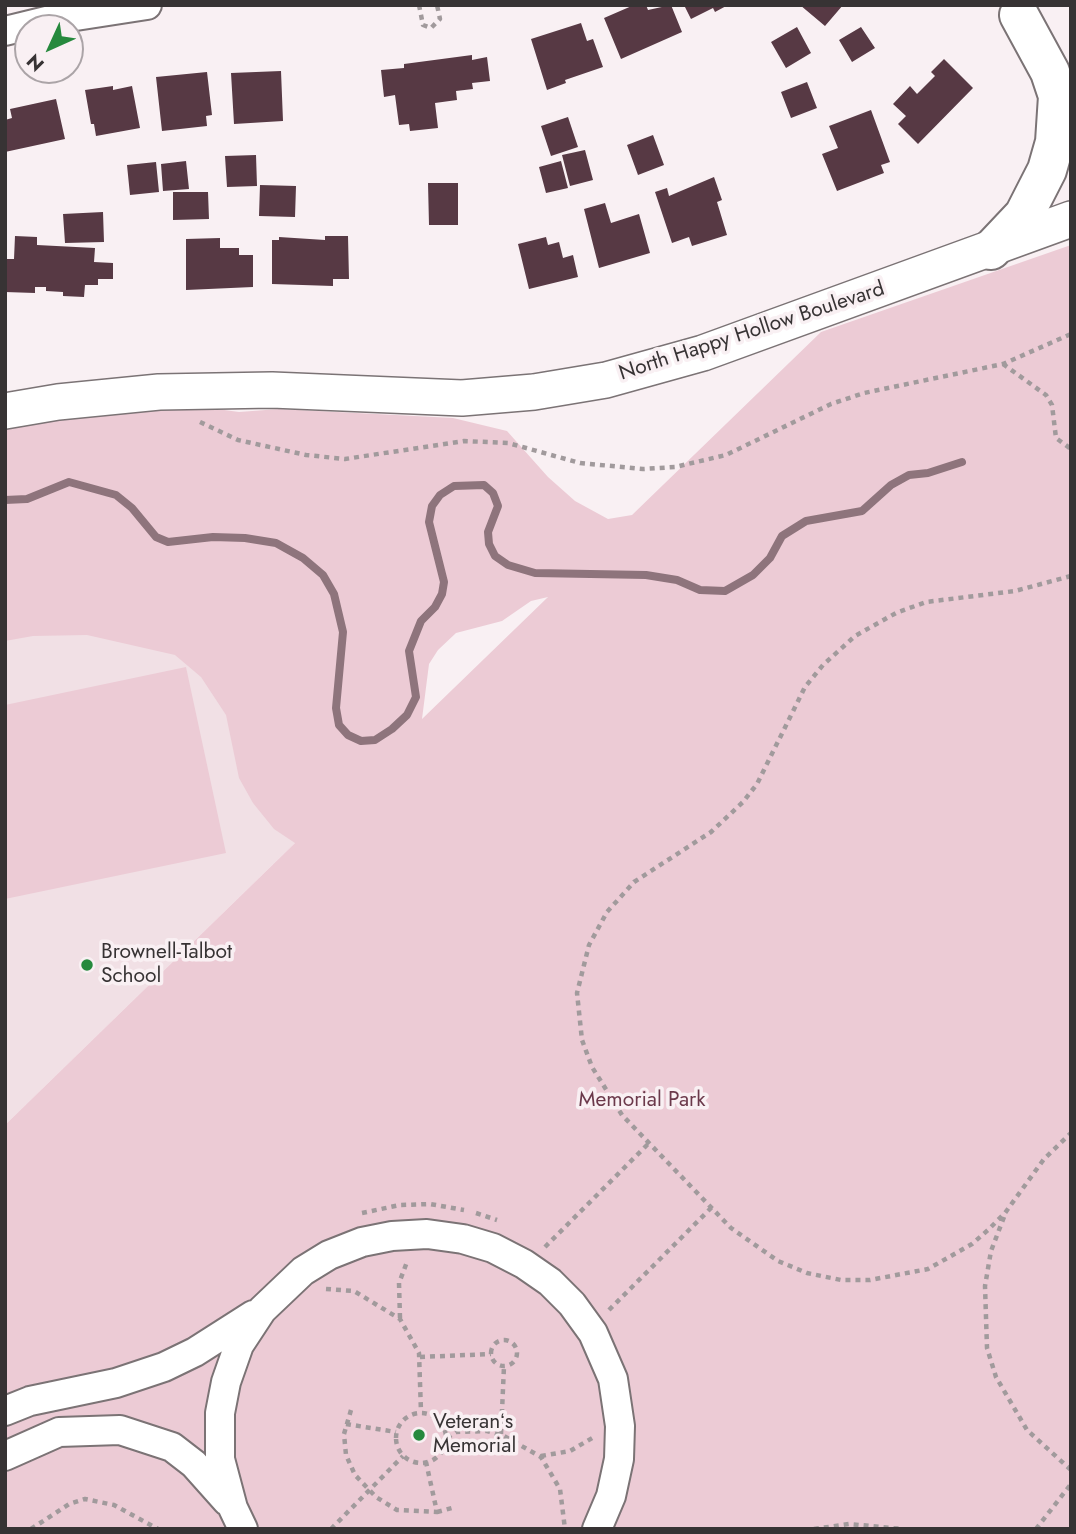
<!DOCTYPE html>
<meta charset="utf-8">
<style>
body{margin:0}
#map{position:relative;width:1076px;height:1534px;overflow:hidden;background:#f9f0f3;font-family:Jost,sans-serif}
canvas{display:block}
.frame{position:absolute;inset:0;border:7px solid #373334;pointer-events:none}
.north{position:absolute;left:14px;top:14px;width:70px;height:70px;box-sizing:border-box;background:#f9f0f3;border:2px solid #aba4a7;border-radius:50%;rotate:225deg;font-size:19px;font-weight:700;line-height:28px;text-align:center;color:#373334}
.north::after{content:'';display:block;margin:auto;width:24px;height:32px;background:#26893d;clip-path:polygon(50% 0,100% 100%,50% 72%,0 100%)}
</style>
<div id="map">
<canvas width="1076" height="1534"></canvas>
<div class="frame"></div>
<div class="north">N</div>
</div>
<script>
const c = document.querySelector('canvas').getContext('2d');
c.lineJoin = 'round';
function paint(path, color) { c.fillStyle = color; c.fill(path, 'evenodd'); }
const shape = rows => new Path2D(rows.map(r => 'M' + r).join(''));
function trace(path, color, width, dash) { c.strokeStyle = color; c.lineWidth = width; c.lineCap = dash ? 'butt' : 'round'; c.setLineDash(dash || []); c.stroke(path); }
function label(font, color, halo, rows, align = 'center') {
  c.font = font + ' Jost,sans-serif'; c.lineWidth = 7; c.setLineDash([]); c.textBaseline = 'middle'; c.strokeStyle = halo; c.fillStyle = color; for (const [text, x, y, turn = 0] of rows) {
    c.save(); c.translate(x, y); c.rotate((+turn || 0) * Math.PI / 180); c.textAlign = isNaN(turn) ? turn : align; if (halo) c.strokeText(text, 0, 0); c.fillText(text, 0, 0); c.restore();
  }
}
const built = shape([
 [81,611,190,653,333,806,5,1125,5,622]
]);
const green = shape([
 [1071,245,1071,1529,5,1529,5,1125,295,843,274,829,253,803,239,778,226,715,201,677,175,655,87,635,33,636,5,641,5,429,55,415,195,406,239,412,279,409,453,418,507,431,548,477,575,501,608,519,632,515,821,332],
 [548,597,547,598,422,719,429,664,438,650,456,633,502,621,531,601],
 [186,667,226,853,5,899,5,705]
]);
const stream = shape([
 [5,500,27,499,69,482,116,495,132,508,156,537,168,542,213,537,245,538,276,543,303,558,323,575,334,594,343,632,336,708,339,725,348,735,361,741,375,740,392,729,407,715,416,697,409,651,421,621,435,607,442,594,444,582,429,522,432,506,440,495,454,486,484,485,493,493,498,506,488,532,489,544,495,556,508,565,535,573,646,575,677,580,700,590,725,591,753,575,770,558,782,536,806,521,862,511,891,485,909,475,928,473,962,462]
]);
const building = shape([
 [634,5,646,5,648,10,671,5,682,32,621,59,604,18],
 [684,5,728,5,715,12,713,8,691,19],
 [800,5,843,5,825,26],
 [581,23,587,41,593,39,603,67,565,80,566,83,547,90,531,39],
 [797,27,811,53,786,68,771,42],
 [861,27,875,48,852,62,839,40],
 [472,55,472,60,487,57,490,81,472,83,473,89,456,91,457,100,435,103,438,128,410,131,409,124,399,125,395,95,384,97,381,70,404,68,404,64],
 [944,59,973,88,918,144,898,124,906,116,893,104,910,86,917,94,935,76,931,72],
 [281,71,283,121,234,124,231,73],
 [207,72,212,115,206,116,207,126,162,131,156,77],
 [807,82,817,108,791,118,781,92],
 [113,86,113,90,132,86,140,128,96,136,94,124,91,124,85,90],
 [56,99,65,139,5,152,5,120,12,118,10,109],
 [871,110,890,162,881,165,884,173,837,191,822,154,838,148,829,126],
 [568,117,578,147,551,156,541,126],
 [653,135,664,165,638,175,627,145],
 [585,150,593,180,570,186,562,155],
 [256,155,257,186,227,187,225,156],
 [186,161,189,189,163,191,161,164],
 [561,161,568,188,546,193,539,167],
 [156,162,159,192,130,195,127,165],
 [714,177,722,200,717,202,727,235,692,246,689,237,672,243,655,192,667,188,669,196],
 [428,183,458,183,458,225,429,225],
 [260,185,296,186,295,217,259,216],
 [173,192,208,192,209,219,173,220],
 [605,203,611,223,639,214,650,253,599,268,584,209],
 [103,212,104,242,65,243,63,214],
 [15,236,37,237,37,245,95,248,94,262,113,263,113,279,98,279,98,285,85,285,84,297,63,296,63,292,46,291,46,287,35,287,35,293,5,292,5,259,14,259],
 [325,236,348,236,349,279,333,279,333,286,272,284,272,240,279,240,279,237,325,240],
 [546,237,548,245,559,242,563,258,573,255,578,277,529,289,518,244],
 [220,238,220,248,239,248,239,255,253,255,253,287,186,290,186,239]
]);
const path = shape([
 [419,5,423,25,431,28,440,19,437,5],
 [1003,364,1046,395,1052,405,1056,438,1071,449],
 [200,422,238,440,306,455,345,459,464,441,508,443,580,463,643,469,675,467,726,455,831,404,864,393,1003,364,1071,334],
 [1071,576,1015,591,926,602,896,613,855,636,823,665,805,687,757,784,743,802,711,832,634,882,607,912,589,945,577,993,582,1040,592,1067,622,1115,731,1228,778,1261,807,1273,841,1280,870,1280,928,1269,972,1244,988,1230,1005,1213,1044,1159,1071,1133],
 [362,1213,400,1205,430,1204,464,1210],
 [476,1213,497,1220],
 [1004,1217,991,1251,985,1286,987,1348,996,1377,1027,1430,1071,1470],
 [545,1247,648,1144],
 [326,1289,354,1291,400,1319,419,1353,421,1412],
 [609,1310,712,1207],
 [400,1318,399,1283,407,1262],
 '491 1353a13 13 0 1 1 26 0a13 13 0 1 1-26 0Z',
 [420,1357,491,1354],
 [351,1410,344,1434,346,1455,355,1475,376,1497,397,1510,437,1512,426,1462],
 '396 1438a25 25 0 1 1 50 0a25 25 0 1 1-50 0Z',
 [346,1424,396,1432],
 [501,1434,504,1366],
 [447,1438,456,1432,487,1431,504,1436,541,1457,560,1489,565,1529],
 [541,1456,570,1451,594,1437],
 [437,1512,452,1508],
 [31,1529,69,1504,85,1499,114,1505,158,1529],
 [331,1529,403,1456],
 [814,1529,849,1524,903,1529],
 [1036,1529,1071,1484]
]);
const minor = shape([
 [5,31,50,20,147,5],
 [5,1411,30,1401,116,1383,164,1367,195,1352,253,1315],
 [5,1456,59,1432,120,1430,172,1447,194,1464,227,1501],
 [243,1529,233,1508,220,1459,220,1413,226,1382,239,1345,262,1310,303,1271,329,1255,362,1242,392,1236,427,1234,463,1239,493,1248,524,1264,550,1282,572,1304,593,1333,613,1379,620,1426,619,1459,611,1496,597,1529]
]);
const tertiary = shape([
 [5,411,58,402,159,392,272,390,462,398,534,392,606,380,703,353,1071,219]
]);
const trunk = shape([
 [991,250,1024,215,1047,170,1055,142,1058,96,1050,72,1019,15]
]);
const markers = [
 [87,965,7,"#26893d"],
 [419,1435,7,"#26893d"]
];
const streetNames = [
 ["North Happy Hollow Boulevard",752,332,-18]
];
const poiNames = [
 ["Brownell-Talbot",101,953],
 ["School",101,977],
 ["Veteranʻs",433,1423],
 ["Memorial",433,1447]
];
const parkNames = [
 ["Memorial Park",642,1101]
];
paint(built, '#f1e0e5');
paint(green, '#eccbd5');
trace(stream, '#8e747c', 8);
paint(building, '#573944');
trace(minor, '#7b7375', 32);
trace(tertiary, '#7b7375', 38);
trace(trunk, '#7b7375', 42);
trace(path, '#a19a9c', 4.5, [5, 5]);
trace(minor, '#fff', 28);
trace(tertiary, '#fff', 35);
trace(trunk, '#fff', 38);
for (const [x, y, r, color] of markers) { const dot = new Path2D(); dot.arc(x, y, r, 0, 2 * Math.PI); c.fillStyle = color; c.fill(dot); trace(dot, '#f9f0f3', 2.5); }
label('21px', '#373334', '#f9f0f3', streetNames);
label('21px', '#373334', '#f9f0f3', poiNames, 'left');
label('21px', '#6b394b', '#f9f0f3', parkNames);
</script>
